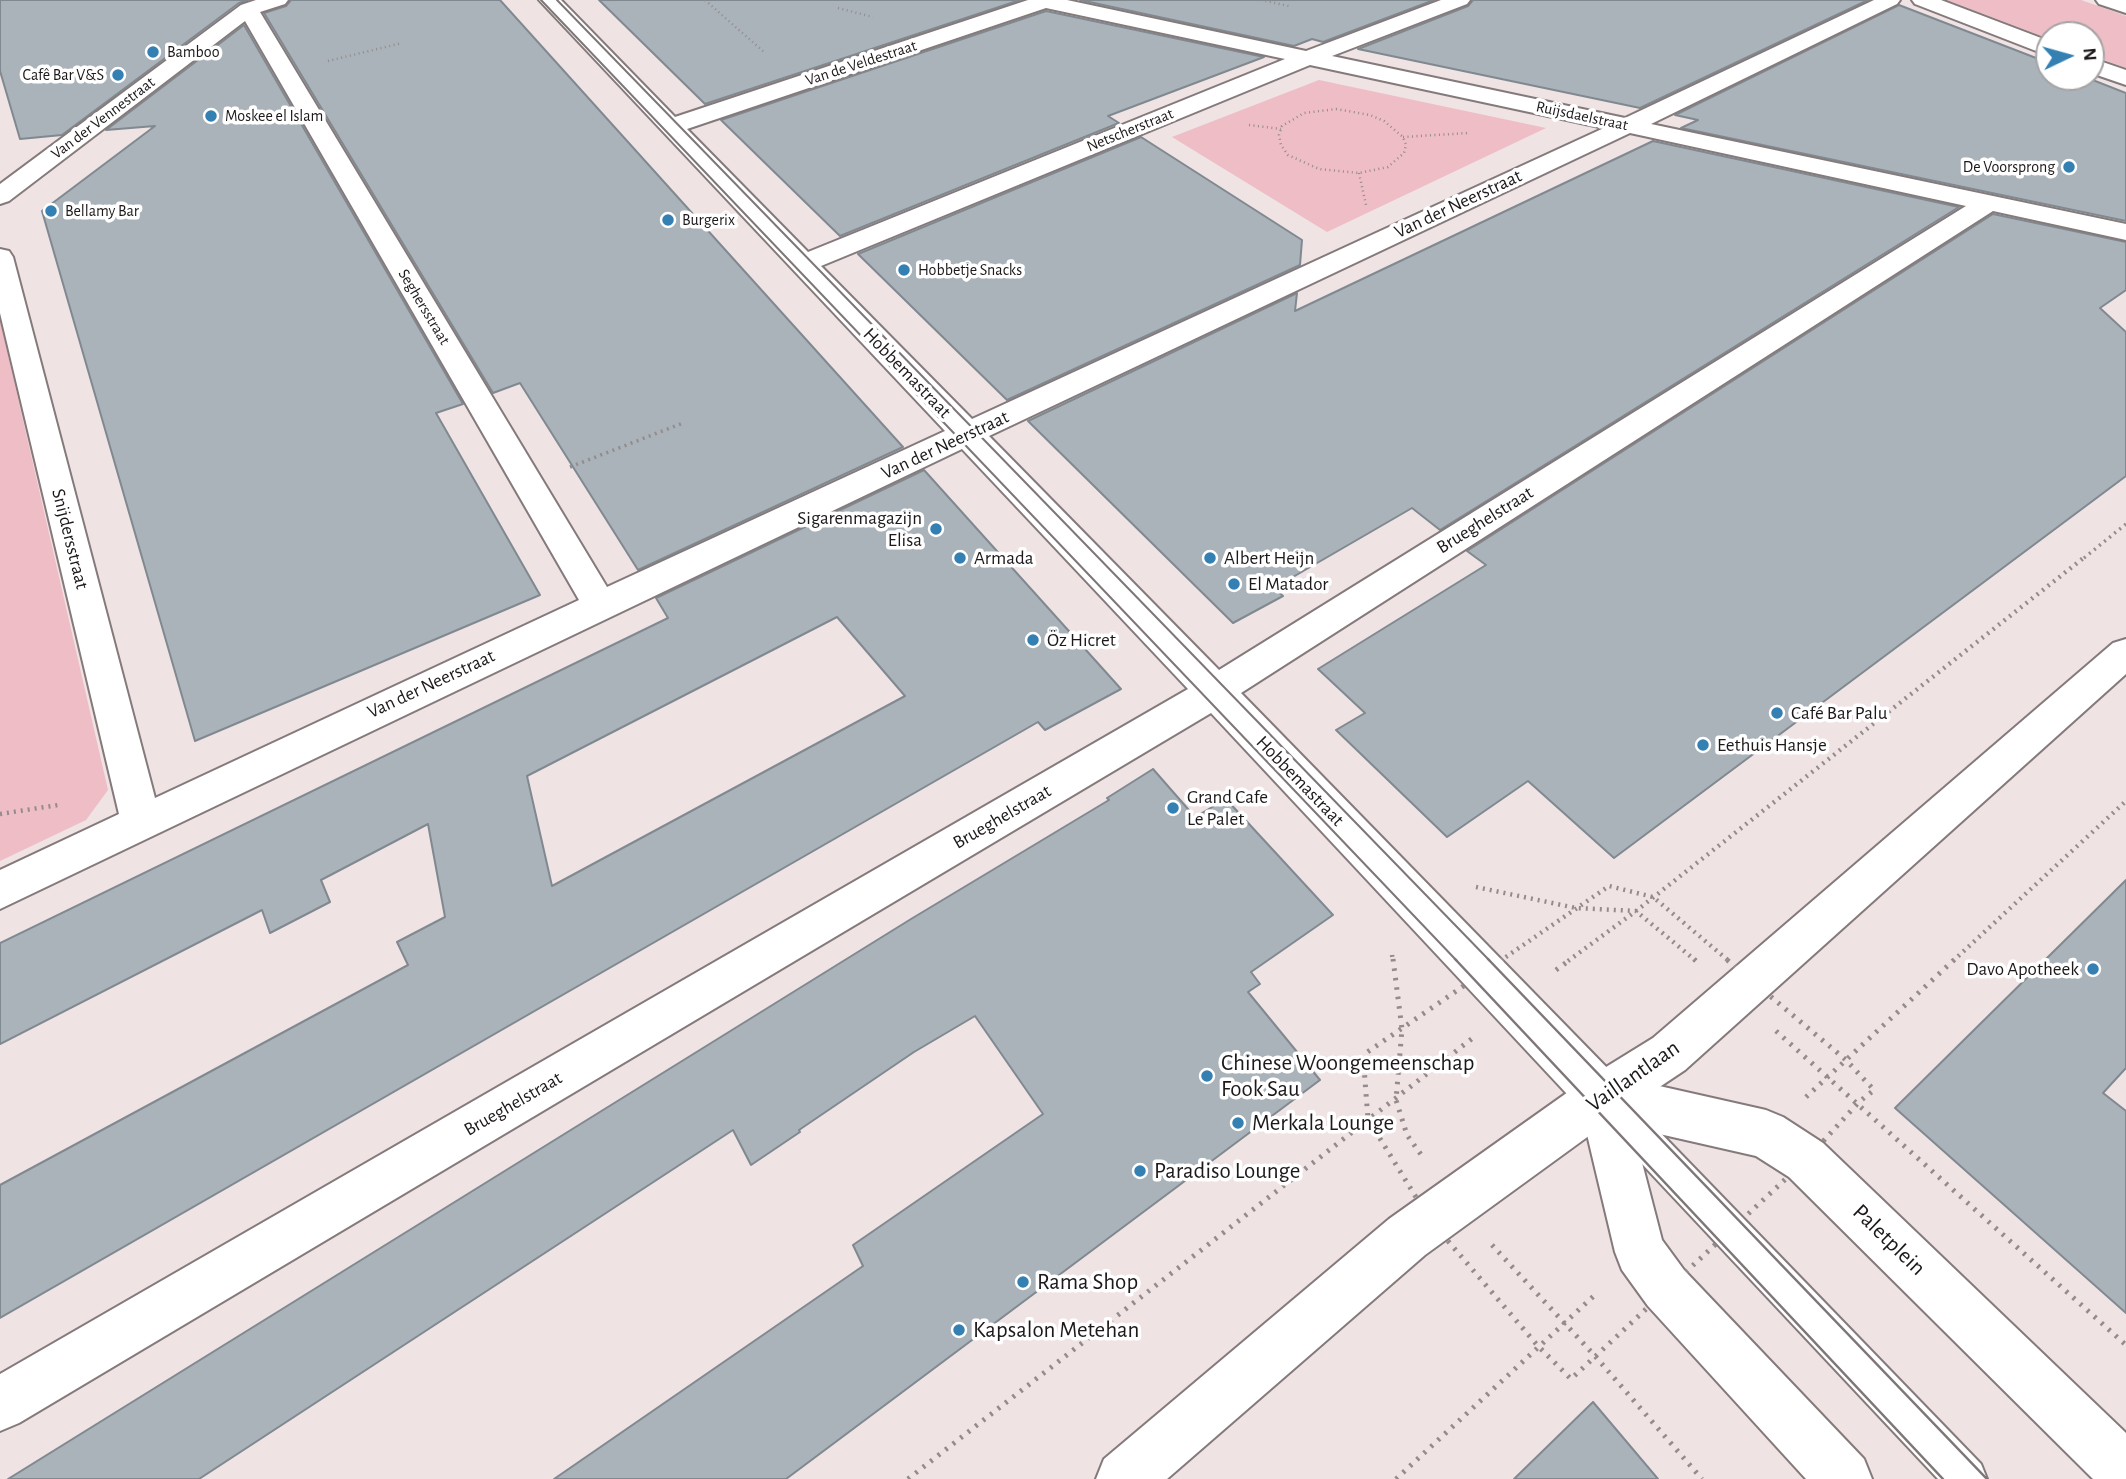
<!DOCTYPE html>
<meta charset="utf-8">
<style>
body{margin:0}
#map{position:relative;width:2126px;height:1479px;overflow:hidden;background:#efe3e4;font-family:"Alegreya Sans",sans-serif}
canvas{display:block}
.north{position:absolute;left:2035px;top:21px;width:70px;height:70px;box-sizing:border-box;background:#fff;border:2px solid #a5a3a3;border-radius:50%;rotate:85deg;font-size:19px;font-weight:700;line-height:28px;text-align:center;color:#1d1819}
.north::after{content:'';display:block;margin:auto;width:24px;height:32px;background:#3580b3;clip-path:polygon(50% 0,100% 100%,50% 72%,0 100%)}
</style>
<div id="map">
<canvas width="2126" height="1479"></canvas>
<div class="north">N</div>
</div>
<script>
const c = document.querySelector('canvas').getContext('2d');
c.lineJoin = 'round';
function paint(path, color) { c.fillStyle = color; c.fill(path, 'evenodd'); }
const shape = rows => new Path2D(rows.map(r => 'M' + r).join(''));
function trace(path, color, width, dash) { c.strokeStyle = color; c.lineWidth = width; c.lineCap = dash ? 'butt' : 'round'; c.setLineDash(dash || []); c.stroke(path); }
function label(font, color, halo, rows, align = 'center') {
  c.font = font + ' "Alegreya Sans",sans-serif'; c.lineWidth = 7; c.setLineDash([]); c.textBaseline = 'middle'; c.strokeStyle = halo; c.fillStyle = color; for (const [text, x, y, turn = 0] of rows) {
    c.save(); c.translate(x, y); c.rotate((+turn || 0) * Math.PI / 180); c.textAlign = isNaN(turn) ? turn : align; if (halo) c.strokeText(text, 0, 0); c.fillText(text, 0, 0); c.restore();
  }
}
const green = shape([
 [1947,0,2081,0,2126,16,2126,68,2091,55,2091,35,2049,35,2049,39],
 [1319,80,1546,128,1327,232,1172,137],
 [0,320,108,790,86,820,0,861]
]);
const building = shape([
 [0,0,248,0,239,3,62,135,20,139,0,71,0,0],
 [291,0,500,0,903,447,638,570,520,383,493,393,264,13,286,6,291,0],
 [599,0,1020,0,705,104,599,0],
 [1080,0,1434,0,1323,42,1312,39,1294,46,1080,0],
 [1473,0,1868,0,1640,108,1358,49,1468,6,1473,0],
 [1899,5,2049,63,2049,77,2085,77,2126,93,2126,221,1681,128,1698,120,1675,115,1899,5],
 [1046,11,1264,57,1108,116,1119,123,840,236,721,120,1046,11],
 [244,25,463,404,436,413,540,595,195,741,42,211,155,126,106,130,244,25],
 [1141,137,1302,240,1300,265,1007,400,858,254,1141,137],
 [1653,141,1959,207,1440,530,1412,508,1274,588,1283,596,1233,623,1028,421,1297,293,1295,311,1653,141],
 [1993,214,2126,242,2126,290,2100,308,2126,332,2126,476,1614,858,1528,781,1447,837,1336,730,1365,713,1318,669,1486,565,1467,551,1993,214],
 [924,470,1121,689,1045,730,1038,722,0,1318,0,1185,408,965,397,942,445,917,428,824,321,880,330,902,270,933,262,910,0,1044,0,943,668,618,656,598,924,470],
 [837,617,905,696,552,886,527,776,837,617],
 [1153,769,1195,817,1226,799,1333,915,1251,972,1260,984,1248,992,1320,1080,786,1479,554,1479,863,1266,853,1245,1043,1114,975,1016,914,1052,799,1130,800,1132,751,1165,733,1130,199,1479,8,1479,911,919,1109,800,1107,798,1153,769],
 [2126,880,2126,1068,2103,1093,2126,1111,2126,1313,1895,1108,2126,880],
 [1593,1402,1658,1479,1514,1479,1593,1402]
]);
const pathFar3 = shape([
 [705,0,765,53],
 [1261,0,1289,6],
 [838,8,873,17],
 [328,61,402,43],
 [1336,109,1370,115,1384,121,1403,137,1406,145,1404,153,1388,167,1359,173,1319,169,1288,155,1281,145,1279,135,1282,126,1304,113,1336,109],
 [1249,125,1281,129],
 [1403,137,1468,133],
 [1359,173,1366,205]
]);
const pathFar2 = shape([
 [570,467,683,423],
 [2084,558,2126,524]
]);
const pathFar1 = shape([
 [0,814,58,805],
 [1476,887,1576,908,1636,911,1696,961],
 [1392,955,1393,961],
 [1500,961,1609,886,1653,897,1729,961],
 [1568,961,1636,911,2086,556],
 [1953,961,2126,801]
]);
const path = shape([
 [1393,959,1402,1029,1396,1100,1407,1135,1422,1156],
 [1503,959,1363,1055,1368,1119,1430,1220,1538,1346,1571,1379,1806,1160,1859,1102,1874,1090,1846,1060,1726,959],
 [1694,959,1696,961],
 [1556,970,1571,959],
 [1776,1031,2126,1345],
 [1806,1097,1955,959],
 [1492,1245,1595,1356,1702,1479],
 [908,1479,1474,1037],
 [1396,1479,1598,1292]
]);
const lane = shape([
 [1609,1087,1621,1092,1981,1464,1987,1479,1938,1479,1597,1116,1592,1104,1597,1092,1609,1087]
]);
const street = shape([
 [256,0,288,0,285,4,260,12,607,587,945,431,539,0,561,0,675,117,1028,0,1067,0,1306,51,1441,0,1470,0,1467,4,1332,56,1625,118,1874,0,1900,0,1897,4,1651,124,2126,224,2126,240,1993,211,1241,693,1615,1076,1766,1110,1783,1117,1823,1143,2126,1433,2126,1479,2093,1479,1789,1177,1756,1156,1633,1128,1662,1240,1684,1270,1864,1459,1872,1479,1806,1479,1648,1306,1622,1270,1615,1252,1581,1109,1211,713,19,1423,0,1431,0,1374,1188,689,962,449,0,909,0,870,119,814,0,313,0,249,9,251,13,257,155,798,579,600,245,21,9,201,0,204,0,184,241,5,256,0],
 [1046,8,1285,59,808,252,687,129,1046,8],
 [1310,65,1604,128,972,419,821,266,1310,65],
 [1630,133,1966,206,1219,670,989,436,1630,133],
 [1912,0,1941,0,2049,41,2049,56,1915,4,1912,0],
 [2096,0,2126,0,2126,13,2099,4,2096,0],
 [2091,58,2126,70,2126,85,2091,73,2091,58]
]);
const secondary = shape([
 [2126,639,2126,674,1685,1070,1619,1114,1425,1255,1167,1479,1096,1479,1104,1459,1389,1219,1585,1080,1653,1038,2113,643,2126,639]
]);
const tramFar1 = shape([
 [541,0,1457,961],
 [557,0,1490,961]
]);
const tram = shape([
 [1455,959,1943,1479],
 [1488,959,1987,1479]
]);
const markers = [
 [153,52,7,"#3580b3"],
 [118,75,7,"#3580b3"],
 [211,116,7,"#3580b3"],
 [2069,167,7,"#3580b3"],
 [51,211,7,"#3580b3"],
 [668,220,7,"#3580b3"],
 [904,270,7,"#3580b3"],
 [936,529,7,"#3580b3"],
 [960,558,7,"#3580b3"],
 [1210,558,7,"#3580b3"],
 [1234,584,7,"#3580b3"],
 [1033,640,7,"#3580b3"],
 [1777,713,7,"#3580b3"],
 [1703,745,7,"#3580b3"],
 [1173,808,7,"#3580b3"],
 [2093,969,7,"#3580b3"],
 [1207,1076,7,"#3580b3"],
 [1238,1123,7,"#3580b3"],
 [1140,1171,7,"#3580b3"],
 [1023,1282,7,"#3580b3"],
 [959,1330,7,"#3580b3"]
];
const farPoinames = [
 ["Bamboo",167,52],
 ["Cafê Bar V&S",104,75,"right"],
 ["Moskee el Islam",225,116],
 ["De Voorsprong",2055,167,"right"],
 ["Bellamy Bar",65,211],
 ["Burgerix",682,220],
 ["Hobbetje Snacks",918,270]
];
const farStreetnames = [
 ["Van de Veldestraat",861,63,-18],
 ["Ruijsdaelstraat",1582,116,12],
 ["Van der Vennestraat",103,118,-37],
 ["Netscherstraat",1130,130,-22],
 ["Seghersstraat",424,307,59]
];
const streetNames = [
 ["Van der Neerstraat",1458,204,-25],
 ["Hobbemastraat",907,373,46],
 ["Van der Neerstraat",945,445,-25],
 ["Brueghelstraat",1485,520,-32],
 ["Snijdersstraat",70,539,76],
 ["Van der Neerstraat",431,684,-25],
 ["Hobbemastraat",1300,781,46],
 ["Brueghelstraat",1002,817,-30],
 ["Brueghelstraat",513,1104,-30]
];
const poiNames = [
 ["Sigarenmagazijn",922,518,"right"],
 ["Elisa",922,540,"right"],
 ["Armada",974,558],
 ["Albert Heijn",1224,558],
 ["El Matador",1248,584],
 ["Öz Hicret",1047,640],
 ["Café Bar Palu",1791,713],
 ["Eethuis Hansje",1717,745],
 ["Grand Cafe",1187,797],
 ["Le Palet",1187,819],
 ["Davo Apotheek",2079,969,"right"]
];
const nearPoinames = [
 ["Chinese Woongemeenschap",1221,1063],
 ["Fook Sau",1221,1089],
 ["Merkala Lounge",1252,1123],
 ["Paradiso Lounge",1154,1171],
 ["Rama Shop",1037,1282],
 ["Kapsalon Metehan",973,1330]
];
const nearStreetnames = [
 ["Vaillantlaan",1633,1076,-35],
 ["Paletplein",1889,1240,44]
];
paint(green, '#eebdc5');
paint(building, '#aab3b9');
trace(building, '#818990', 2);
trace(lane, '#857a7b', 4);
trace(street, '#857a7b', 4);
trace(secondary, '#857a7b', 4);
trace(pathFar3, '#948b8c', 2.5, [1, 3.5]);
trace(pathFar2, '#948b8c', 3.5, [2, 4.5]);
trace(pathFar1, '#948b8c', 4.5, [2, 5]);
trace(path, '#948b8c', 5, [2.5, 7]);
paint(lane, '#fff');
paint(street, '#fff');
paint(secondary, '#fff');
trace(tramFar1, '#7e7677', 2);
trace(tram, '#7e7677', 2.5);
for (const [x, y, r, color] of markers) { const dot = new Path2D(); dot.arc(x, y, r, 0, 2 * Math.PI); c.fillStyle = color; c.fill(dot); trace(dot, '#fff', 2.5); }
label('16px', '#1d1819', '#fff', farPoinames, 'left');
label('16px', '#1d1819', '#fff', farStreetnames);
label('19px', '#1d1819', '#fff', streetNames);
label('19px', '#1d1819', '#fff', poiNames, 'left');
label('23px', '#1d1819', '#fff', nearPoinames, 'left');
label('23px', '#1d1819', '#fff', nearStreetnames);
</script>
